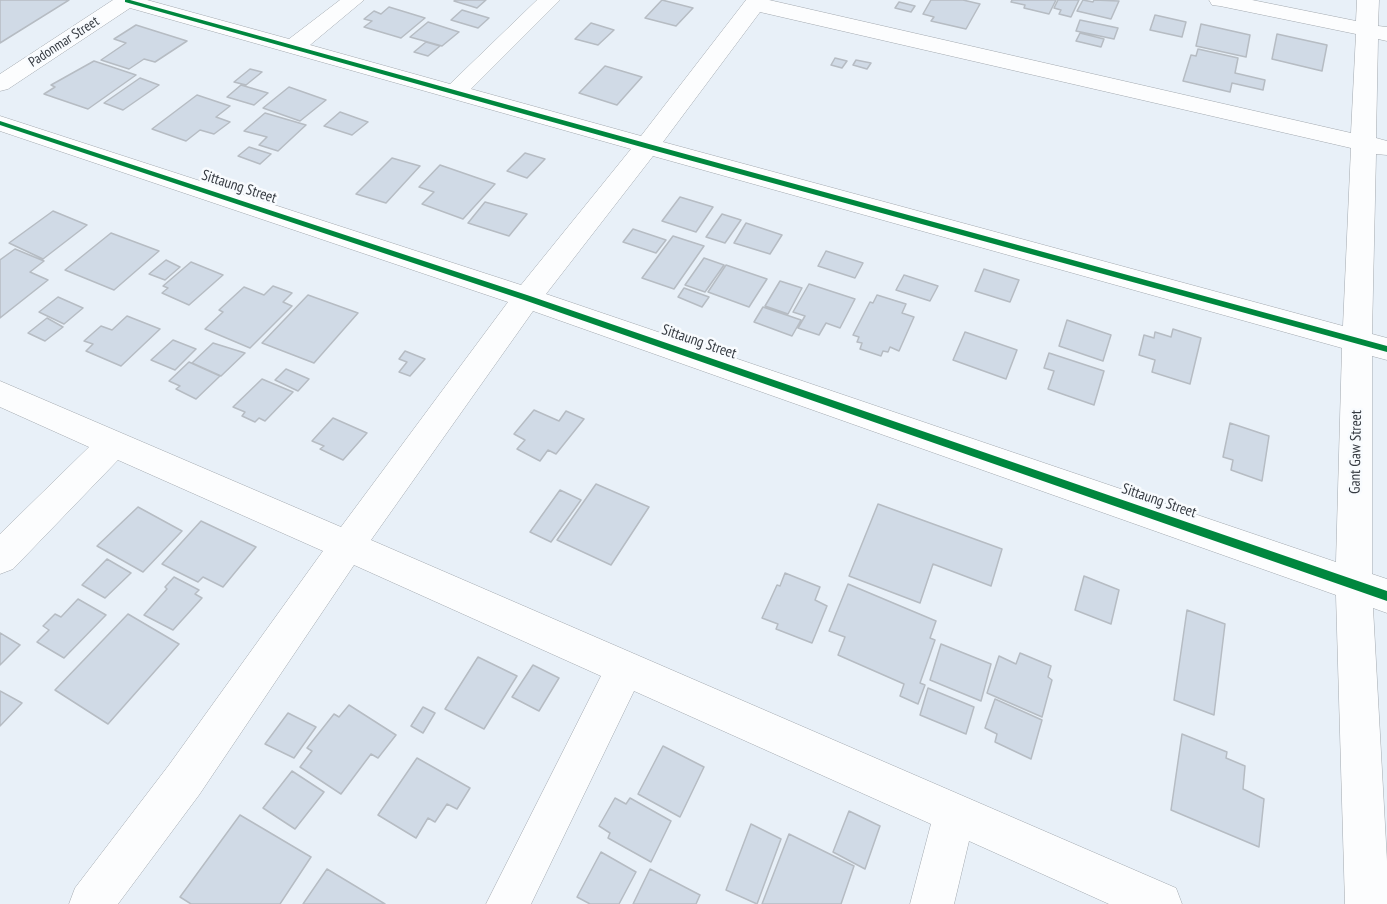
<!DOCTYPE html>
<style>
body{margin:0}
canvas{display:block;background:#e8f0f8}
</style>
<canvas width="1387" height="904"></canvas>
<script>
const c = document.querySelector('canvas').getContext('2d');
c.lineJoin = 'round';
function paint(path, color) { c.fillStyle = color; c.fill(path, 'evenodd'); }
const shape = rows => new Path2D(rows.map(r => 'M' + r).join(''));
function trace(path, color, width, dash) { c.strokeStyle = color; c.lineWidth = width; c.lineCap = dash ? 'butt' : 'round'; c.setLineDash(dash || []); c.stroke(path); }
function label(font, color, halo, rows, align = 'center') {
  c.font = font + ' "PT Sans Narrow",sans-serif'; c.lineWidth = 5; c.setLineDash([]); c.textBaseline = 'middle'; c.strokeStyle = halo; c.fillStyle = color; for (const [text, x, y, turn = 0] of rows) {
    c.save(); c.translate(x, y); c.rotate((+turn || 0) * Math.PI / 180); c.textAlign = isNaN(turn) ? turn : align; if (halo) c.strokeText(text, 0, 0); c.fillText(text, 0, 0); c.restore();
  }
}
const building = shape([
 [0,0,69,0,0,43,0,0],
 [455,0,486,0,477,8,454,1,455,0],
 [662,0,693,8,676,26,645,18,662,0],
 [931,0,963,0,980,4,966,29,931,21,934,17,923,14,931,0],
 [1012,0,1056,0,1049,14,1024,8,1025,5,1011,2,1012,0],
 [1058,0,1079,0,1071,17,1059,14,1061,10,1054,8,1058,0],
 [1083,0,1093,2,1094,0,1119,1,1111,19,1077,11,1083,0],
 [899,2,915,6,911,12,895,8,899,2],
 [389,7,425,18,401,38,364,27,372,21,364,19,374,11,381,14,389,7],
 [462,10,489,18,478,28,451,20,462,10],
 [1155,15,1186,22,1182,37,1150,30,1155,15],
 [1080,20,1118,28,1114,39,1076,31,1080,20],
 [428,22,459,32,442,46,410,37,428,22],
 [591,23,614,30,598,45,575,39,591,23],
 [1201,24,1250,35,1246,57,1196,46,1201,24],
 [136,25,187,41,155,62,144,59,129,69,101,60,126,43,114,39,136,25],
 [1080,33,1104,39,1101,47,1076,41,1080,33],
 [1277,34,1327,45,1322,71,1272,59,1277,34],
 [426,42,440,46,428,56,414,52,426,42],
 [1198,49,1238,58,1235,73,1265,80,1263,90,1232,83,1230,92,1183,81,1191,55,1196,56,1198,49],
 [835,58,847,61,842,68,831,65,835,58],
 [856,60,871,63,867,69,853,65,856,60],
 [94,61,136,75,88,109,44,94,55,87,51,85,94,61],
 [605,66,642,77,617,105,579,93,605,66],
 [250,69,262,72,246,85,234,82,250,69],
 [140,78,159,85,123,110,104,103,140,78],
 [241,85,268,93,254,105,227,97,241,85],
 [289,87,326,100,300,121,263,108,289,87],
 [197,95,230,106,216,117,230,122,214,134,200,130,186,141,152,129,197,95],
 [340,112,368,122,352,135,324,126,340,112],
 [265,113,306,125,278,151,259,145,267,137,244,131,265,113],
 [249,147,271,154,260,164,238,156,249,147],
 [525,153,545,159,527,178,507,171,525,153],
 [392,158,420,166,386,203,356,194,392,158],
 [440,165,495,184,463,219,422,204,434,192,419,187,440,165],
 [680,197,713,207,696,232,662,221,680,197],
 [485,202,527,214,509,236,468,223,485,202],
 [53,211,87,225,43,259,9,243,53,211],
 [722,214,741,220,725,243,706,237,722,214],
 [746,223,782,235,770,254,734,243,746,223],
 [633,229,666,240,656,253,623,242,633,229],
 [111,233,159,251,114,290,65,270,111,233],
 [673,236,704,246,674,289,642,278,673,236],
 [15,249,44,261,30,272,48,280,0,318,0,260,15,249],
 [826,251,863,263,855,278,818,266,826,251],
 [704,258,724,265,705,292,685,285,704,258],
 [166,260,180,267,165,280,149,274,166,260],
 [191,262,223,275,189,305,162,293,168,288,163,286,191,262],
 [726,265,767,279,749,307,708,292,726,265],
 [984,269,1019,280,1010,302,975,291,984,269],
 [904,275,938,286,930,301,896,290,904,275],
 [780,281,802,288,788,314,765,306,780,281],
 [809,284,855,299,840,328,826,323,819,335,798,328,805,316,793,312,809,284],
 [273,286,292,293,283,302,292,306,250,348,205,329,223,312,219,310,244,287,264,295,273,286],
 [684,288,709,297,702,307,678,297,684,288],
 [308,295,358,313,314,363,262,343,308,295],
 [877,295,906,304,902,313,914,317,899,351,890,347,888,352,883,351,881,356,860,349,862,343,857,342,859,337,853,335,870,302,873,303,877,295],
 [58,297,83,308,64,324,39,312,58,297],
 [763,307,801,320,792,336,754,322,763,307],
 [127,316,160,329,121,366,86,351,93,344,84,341,101,326,112,330,127,316],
 [47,318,63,327,45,341,28,333,47,318],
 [1067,320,1111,335,1103,361,1059,346,1067,320],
 [1173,329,1201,338,1190,384,1152,372,1155,360,1139,355,1144,335,1154,338,1155,332,1171,337,1173,329],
 [965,332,1017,350,1006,379,953,360,965,332],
 [173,340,196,349,175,370,151,360,173,340],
 [213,343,245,353,221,376,192,363,213,343],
 [405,351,425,359,410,376,399,372,407,362,399,359,405,351],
 [1049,353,1104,371,1094,405,1048,389,1054,371,1044,368,1049,353],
 [189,362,220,376,196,399,176,389,180,386,169,381,189,362],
 [286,369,309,379,298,391,275,380,286,369],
 [262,379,293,392,265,421,259,418,255,422,242,416,245,412,233,407,262,379],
 [534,410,559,421,566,411,584,419,556,454,548,450,540,461,517,449,525,440,514,434,534,410],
 [333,418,367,433,343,460,320,449,324,446,312,441,333,418],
 [1230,423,1269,436,1262,481,1231,470,1233,460,1223,457,1230,423],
 [596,484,649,507,611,565,557,540,596,484],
 [560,490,581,500,551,542,530,532,560,490],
 [878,504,1002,549,991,586,933,564,920,603,849,576,878,504],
 [138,507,182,531,143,572,97,546,138,507],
 [201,521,256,547,223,587,203,577,198,582,162,564,201,521],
 [107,559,131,573,105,598,82,585,107,559],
 [785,573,820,587,815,600,827,606,812,643,776,629,778,624,762,618,777,585,780,586,785,573],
 [1084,576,1119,590,1111,624,1075,610,1084,576],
 [174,577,199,590,195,594,202,598,173,630,144,615,167,589,165,587,174,577],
 [848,584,936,621,930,638,935,640,920,683,925,685,918,704,900,696,904,684,838,655,845,637,829,631,848,584],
 [78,599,106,615,64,658,37,642,49,630,43,626,55,614,61,617,78,599],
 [1187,610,1225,624,1214,715,1174,700,1187,610],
 [128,614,179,644,108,724,55,690,128,614],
 [0,633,20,645,0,665,0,633],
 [941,644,991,664,981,701,930,680,941,644],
 [1020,653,1051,666,1048,677,1052,680,1042,717,987,693,999,656,1016,664,1020,653],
 [478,657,517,676,484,729,445,709,478,657],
 [533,665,559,678,539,711,512,697,533,665],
 [928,688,974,707,966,734,920,715,928,688],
 [0,691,22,703,0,726,0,691],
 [995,699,1042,720,1031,759,995,742,997,734,985,728,995,699],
 [349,705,396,735,378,758,371,754,341,794,300,767,312,751,307,748,334,714,339,717,349,705],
 [423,707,435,713,423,733,411,726,423,707],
 [288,713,316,727,294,758,265,744,288,713],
 [1182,734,1227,752,1226,758,1245,766,1243,789,1264,799,1259,847,1171,810,1182,734],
 [663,746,704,767,680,817,638,794,663,746],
 [417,758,470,788,457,809,447,804,435,822,428,818,416,838,378,815,417,758],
 [292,771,324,792,295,829,263,808,292,771],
 [615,798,626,804,630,798,671,821,651,862,608,838,610,833,599,826,615,798],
 [849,811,880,826,865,869,833,852,849,811],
 [240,815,311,857,280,904,191,904,180,897,240,815],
 [751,824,781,839,757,904,726,890,751,824],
 [789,834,854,866,841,904,762,904,789,834],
 [601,852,636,872,619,904,590,904,577,897,601,852],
 [327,869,385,904,303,904,327,869],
 [650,869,700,895,696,904,633,904,650,869]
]);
const minor = shape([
 [113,0,147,0,289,39,340,0,364,0,310,45,450,84,537,0,560,0,471,89,641,136,746,0,769,0,1351,133,1356,34,1220,6,1212,5,1209,0,1252,0,1356,21,1357,0,1379,0,1378,26,1387,27,1387,41,1378,39,1376,138,1387,141,1387,155,1376,154,1372,334,1387,338,1387,360,1372,356,1372,574,1387,579,1387,613,1373,608,1387,861,1387,904,1345,904,1336,595,533,311,371,540,1176,888,1182,904,1109,904,969,841,954,904,910,904,931,824,634,691,531,904,486,904,601,676,354,565,199,795,118,904,69,904,75,888,169,765,323,551,118,460,13,569,0,574,0,534,89,447,0,407,0,381,341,527,508,302,0,131,0,116,521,285,631,149,130,8,8,89,0,91,0,74,113,0],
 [760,12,1351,148,1343,326,663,142,760,12],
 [653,156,1342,348,1336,562,546,294,653,156]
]);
const cycleway = shape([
 [125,0,130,0,649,144,1387,346,1387,352,645,148,125,2,125,0],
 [0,121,530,296,1387,591,1387,601,524,300,0,125,0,121]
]);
const farStreetnames = [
 ["Padonmar Street",64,42,-33]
];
const streetNames = [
 ["Sittaung Street",239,187,18],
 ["Sittaung Street",699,342,19],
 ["Gant Gaw Street",1356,452,-89],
 ["Sittaung Street",1159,501,19]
];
paint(building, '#d0dae6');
trace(building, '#b6bcc3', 1.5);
trace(minor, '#a3a9af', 1);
paint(minor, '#fcfdfe');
paint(cycleway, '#00873e');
label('14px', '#353a41', '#f8fbfe', farStreetnames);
label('15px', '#353a41', '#f8fbfe', streetNames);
</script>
